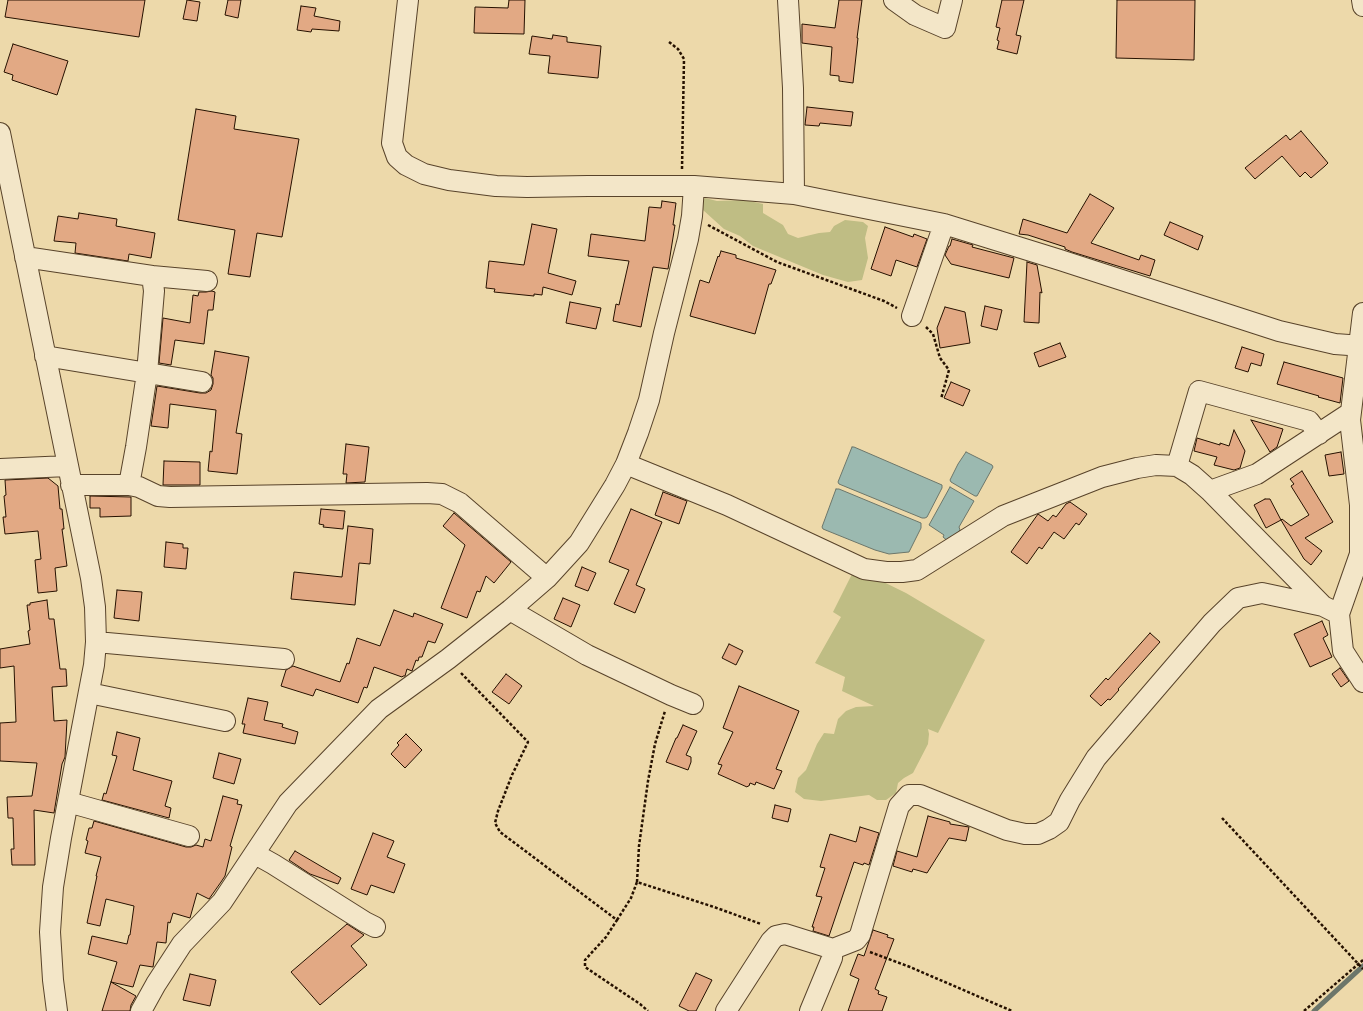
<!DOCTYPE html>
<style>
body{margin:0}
canvas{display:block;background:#edd9aa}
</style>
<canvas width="1363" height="1011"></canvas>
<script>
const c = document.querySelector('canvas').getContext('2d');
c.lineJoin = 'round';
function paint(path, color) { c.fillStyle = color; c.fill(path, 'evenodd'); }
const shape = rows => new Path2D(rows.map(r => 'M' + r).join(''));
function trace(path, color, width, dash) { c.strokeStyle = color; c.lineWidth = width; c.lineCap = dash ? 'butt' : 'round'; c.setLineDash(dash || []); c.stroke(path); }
const green = shape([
 [705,198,717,201,745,200,763,204,763,213,783,225,788,234,798,238,819,233,830,232,834,226,845,220,863,222,868,226,865,238,868,258,862,280,848,282,823,275,753,246,740,236,724,229,703,210,700,203],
 [855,568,906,593,985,640,938,733,928,729,929,734,928,744,913,773,904,778,898,783,896,793,886,800,877,800,869,795,821,801,804,799,795,792,798,778,806,770,817,744,824,733,834,734,838,719,846,711,856,707,874,706,842,691,845,677,815,663,841,617,833,612]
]);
const water = shape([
 [852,447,854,447,942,485,942,488,927,517,925,518,922,518,839,484,838,482,852,447],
 [966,452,992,465,993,467,977,496,975,496,951,482,950,480,958,464,966,452],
 [950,487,974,501,959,527,960,530,949,542,943,537,944,535,929,525,950,487],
 [836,489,839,489,921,523,921,528,909,552,889,554,875,550,823,529,822,527,836,489]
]);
const stream = shape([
 [1314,1011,1363,966]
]);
const building = shape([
 [8,0,145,0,139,37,5,17,8,0],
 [187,0,200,2,197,21,183,19,187,0],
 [228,0,241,0,238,18,225,15,228,0],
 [509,0,525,0,524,34,474,33,475,7,508,8,509,0],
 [839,0,862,0,857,38,858,38,853,83,839,81,839,76,830,75,832,47,802,43,802,24,835,28,839,0],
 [1002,0,1024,0,1016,35,1021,36,1017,54,997,49,999,41,997,40,1000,28,996,27,1002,0],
 [1117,0,1195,0,1194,60,1116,58,1117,0],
 [301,6,316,8,314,16,340,21,339,31,312,29,311,32,297,30,301,6],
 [553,35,567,37,567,42,601,46,598,78,548,73,550,56,529,54,532,36,552,39,553,35],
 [13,44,68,61,57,95,12,80,13,75,4,72,13,44],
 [807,107,853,112,851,126,820,123,819,126,805,125,807,107],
 [196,109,236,116,234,129,299,139,282,237,257,233,250,277,228,274,235,230,178,220,196,109],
 [1301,131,1328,163,1325,166,1311,178,1305,172,1300,177,1282,156,1255,179,1245,168,1286,135,1290,140,1301,131],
 [1090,194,1114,208,1091,243,1139,260,1141,255,1155,260,1150,276,1072,252,1065,249,1065,247,1028,235,1019,234,1023,219,1067,233,1090,194],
 [662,201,676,203,673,225,675,225,668,269,653,267,641,327,613,321,616,304,619,305,629,261,588,256,591,234,645,241,649,207,661,208,662,201],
 [79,213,117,219,116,226,155,233,151,258,129,254,128,261,75,253,76,243,54,241,58,216,78,219,79,213],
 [1170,222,1203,236,1198,250,1164,235,1170,222],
 [532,224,557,229,548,273,576,281,572,295,543,287,542,295,534,294,534,296,494,292,495,289,486,288,489,261,524,265,532,224],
 [885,227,913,237,914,234,927,239,917,267,896,260,891,276,871,269,885,227],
 [952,239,973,245,972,247,1014,258,1009,278,951,264,945,255,949,246,950,246,952,239],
 [721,251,736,255,736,258,776,270,771,284,769,284,755,334,690,316,700,280,709,283,718,256,719,257,721,251],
 [1027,262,1037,265,1042,293,1040,292,1039,323,1024,322,1027,262],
 [212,291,215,292,213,310,208,310,204,344,175,340,171,365,159,363,163,318,190,323,193,295,198,296,199,292,206,292,212,291],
 [570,302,601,308,596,329,566,323,570,302],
 [985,306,1002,310,997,330,981,326,985,306],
 [945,307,965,312,970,343,940,348,937,328,945,307],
 [1060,343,1066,357,1039,367,1034,353,1060,343],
 [1242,347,1264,354,1261,366,1251,363,1248,372,1235,368,1242,347],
 [215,351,249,357,236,433,242,434,237,474,208,471,210,451,212,452,216,410,170,404,168,428,151,426,157,386,200,393,206,393,211,390,213,384,213,378,211,375,215,351],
 [1284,362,1343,378,1340,403,1318,397,1319,396,1277,384,1284,362],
 [951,382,970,390,963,406,944,398,951,382],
 [1251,420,1283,429,1277,447,1270,452,1251,420],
 [1234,430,1245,451,1240,468,1234,470,1214,465,1217,457,1194,451,1197,438,1220,445,1220,443,1229,446,1234,430],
 [346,444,369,447,365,482,346,483,347,474,343,474,346,444],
 [1341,452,1344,474,1329,476,1325,455,1341,452],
 [164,461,200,462,200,485,163,485,164,461],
 [1302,471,1333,522,1305,538,1322,551,1311,565,1304,559,1281,520,1282,519,1291,526,1309,515,1291,486,1294,484,1290,479,1302,471],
 [48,478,58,486,60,509,62,509,64,529,62,529,67,566,55,568,57,591,38,593,35,560,41,559,38,531,5,534,3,517,6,517,4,496,6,495,5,480,48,478],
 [663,492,687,501,679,524,655,515,663,492],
 [90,496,131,497,131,516,100,517,100,508,90,508,90,496],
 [1265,499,1270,499,1281,520,1266,528,1254,505,1265,499],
 [1070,502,1087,514,1079,525,1076,523,1064,539,1054,532,1042,549,1039,547,1027,564,1011,552,1038,514,1048,521,1053,515,1056,517,1066,504,1070,502],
 [321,509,345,511,343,529,323,527,324,525,319,524,321,509],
 [631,509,662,522,636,585,645,589,635,613,614,604,629,570,609,562,631,509],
 [454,513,511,562,494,583,486,576,480,592,477,591,467,618,441,608,465,545,443,526,454,513],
 [348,526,373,529,370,564,359,563,355,605,291,599,294,572,342,577,348,526],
 [166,542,183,544,183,548,188,548,186,569,164,567,166,542],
 [582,567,596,573,588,591,575,586,582,567],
 [117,590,142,592,139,621,114,618,117,590],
 [563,598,580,605,571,627,554,619,563,598],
 [47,600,49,619,54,619,60,669,66,669,67,686,52,687,54,721,67,720,65,757,62,764,54,813,34,810,35,865,12,865,11,849,14,849,13,818,8,818,7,797,32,796,37,763,0,761,0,723,16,722,14,666,0,668,0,649,30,644,28,631,30,630,27,605,30,605,30,603,47,600],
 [394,610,413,617,414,613,443,624,435,643,428,641,422,657,419,657,418,661,416,660,412,671,407,669,405,676,403,676,402,677,374,667,367,688,364,687,358,703,316,689,313,696,281,686,286,670,293,666,340,682,347,663,349,664,357,638,380,646,394,610],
 [1322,621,1328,635,1323,638,1332,657,1310,667,1294,634,1322,621],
 [1150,633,1160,642,1118,689,1119,690,1110,700,1108,699,1101,706,1090,696,1106,678,1108,680,1150,633],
 [729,644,743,651,736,665,722,658,729,644],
 [1340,668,1349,681,1341,687,1332,674,1340,668],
 [506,674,522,686,509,704,492,692,506,674],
 [739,686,799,711,776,769,782,771,774,789,756,782,755,785,750,783,749,786,748,786,747,787,718,774,722,765,718,764,733,732,723,728,739,686],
 [248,698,268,702,264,720,283,724,282,727,298,732,295,744,243,733,245,724,242,724,248,698],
 [683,725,697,731,686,755,691,757,691,762,688,770,666,762,676,738,677,738,683,725],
 [117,732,140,738,133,770,172,781,165,806,171,808,169,818,102,800,104,793,106,794,117,756,112,755,117,732],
 [406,734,422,750,405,768,391,754,399,745,397,743,406,734],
 [219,753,241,759,234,784,213,778,219,753],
 [223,796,238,800,237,804,242,805,230,846,232,847,225,876,221,882,209,899,197,893,190,918,173,913,170,923,168,922,166,943,157,942,153,967,140,965,133,987,111,982,117,962,88,954,92,936,127,944,129,935,130,935,134,906,106,899,100,926,87,923,97,876,96,876,101,857,85,853,88,841,86,840,89,828,92,828,94,821,186,847,191,847,196,845,203,847,205,839,211,841,223,796],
 [775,805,791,809,788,822,772,818,775,805],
 [928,816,950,822,950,824,969,827,966,841,949,838,927,873,913,869,912,872,893,866,897,851,917,857,928,816],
 [860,827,879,833,869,865,864,863,863,865,854,862,829,936,813,931,814,927,812,927,822,897,816,896,825,868,820,867,830,834,856,842,860,827],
 [373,833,394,841,387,857,405,864,394,893,371,885,367,895,351,889,373,833],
 [295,851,341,878,338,884,310,874,289,860,295,851],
 [347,924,364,935,351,946,367,965,320,1005,291,972,347,924],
 [873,930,888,935,887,937,894,939,875,989,879,991,878,994,887,997,882,1011,848,1011,859,979,850,975,858,954,864,956,873,930],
 [696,973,712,980,696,1011,689,1011,679,1006,696,973],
 [190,974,216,980,210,1006,183,1000,190,974],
 [111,982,136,996,131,1005,130,1011,102,1011,111,982]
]);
const path = shape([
 [669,42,678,49,684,59,682,169],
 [708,225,777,262,884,301,897,308],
 [926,327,933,334,940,358,949,370,941,399],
 [461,673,528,742,512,775,498,811,495,823,500,832,617,920,606,937,585,960,585,967,640,1004,648,1011],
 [1222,818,1363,969],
 [637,882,639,846,648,781,655,744,665,711],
 [617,920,631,898,637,882,714,907,761,924],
 [870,952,910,967,1012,1011],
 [1304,1011,1363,960]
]);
const minor = shape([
 [408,0,392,143,397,157,406,165,424,174,449,180,496,186,527,187,588,186,694,186,794,194,944,224,1060,260,1279,331,1335,344,1363,346],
 [788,0,793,88,794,194],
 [894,0,915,15,945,28,952,0],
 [1362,0,1363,6],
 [0,133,91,578,95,607,96,642,94,665,61,838,53,887,50,932,53,980,57,1011],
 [25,257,152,276,154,291,147,373,136,447,129,485],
 [152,276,207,281],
 [1363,313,1350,420,1360,505,1360,554,1339,614,1343,651,1363,682],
 [912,316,944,224],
 [45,356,202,382],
 [626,464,727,505,864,569,886,572,902,572,917,570,1003,516,1102,477,1137,468,1156,465,1177,466,1192,475,1210,491,1323,606],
 [1177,466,1199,391,1309,421,1319,434],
 [0,469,68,466],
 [71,485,129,485,139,487,158,496,170,497,427,493,442,494,460,503,547,578],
 [1210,491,1257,474,1350,413],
 [510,610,587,655,671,695,693,704],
 [96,642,284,659],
 [89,693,225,721],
 [68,802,189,836],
 [255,854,273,864,365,922,375,927],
 [141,1011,156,984,182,944,222,902,288,803,379,709,448,659,510,610,547,578,579,543,615,485,626,464,638,433,649,400,664,333,688,239,692,216,694,186],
 [726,1011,771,941,776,936,785,934,833,949,856,940,860,935,899,806,909,795,920,795,1007,830,1025,834,1038,834,1049,829,1059,822,1070,800,1096,758,1212,623,1238,598,1262,593,1323,606,1339,614],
 [810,1011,832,958,833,949]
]);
paint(green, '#bfbd84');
paint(water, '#9bb9b0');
trace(water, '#6c766a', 1);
trace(stream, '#6c766a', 5);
paint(building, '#e2a984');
trace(building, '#261100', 1);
trace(minor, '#58432a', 22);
trace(path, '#261100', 2.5, [3, 2]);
trace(minor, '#f3e6c8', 20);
</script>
